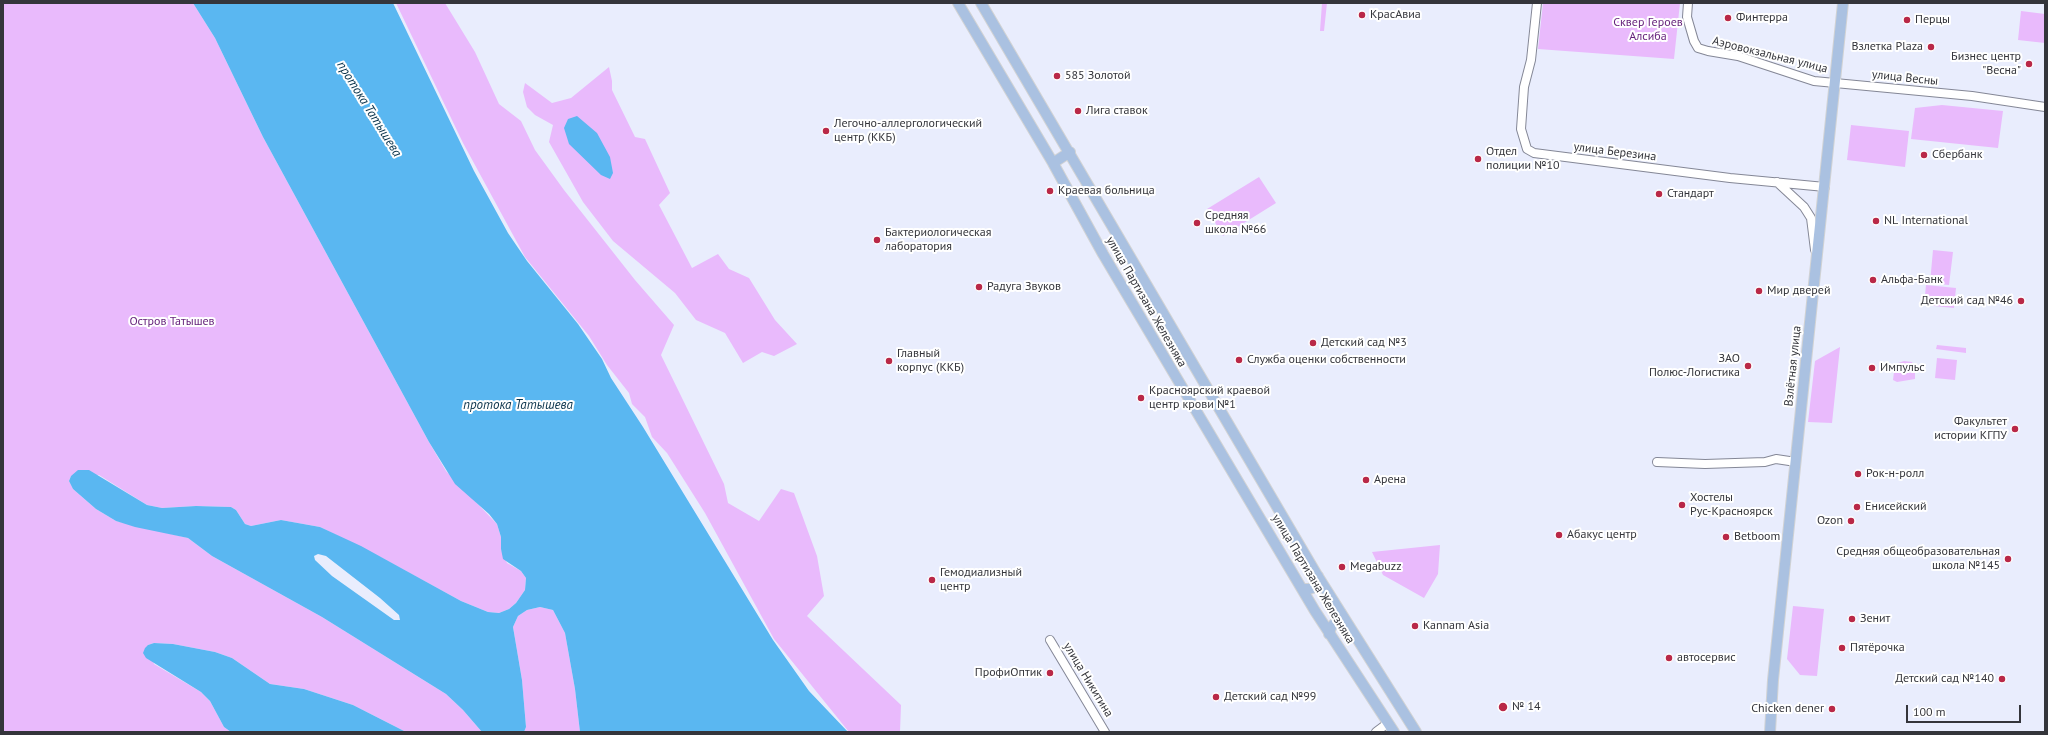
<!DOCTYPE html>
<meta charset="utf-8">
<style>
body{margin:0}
#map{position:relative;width:2048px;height:735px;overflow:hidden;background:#e9edfd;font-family:"PT Sans",sans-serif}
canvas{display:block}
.frame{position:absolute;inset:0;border:4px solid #34353b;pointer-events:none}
.scale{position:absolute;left:1906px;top:705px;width:115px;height:18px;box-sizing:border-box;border:2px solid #34353b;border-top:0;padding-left:5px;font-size:12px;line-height:14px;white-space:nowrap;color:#34353b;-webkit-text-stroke:3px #fff;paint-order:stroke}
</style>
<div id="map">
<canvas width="2048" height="735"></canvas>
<div class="frame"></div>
<div class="scale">100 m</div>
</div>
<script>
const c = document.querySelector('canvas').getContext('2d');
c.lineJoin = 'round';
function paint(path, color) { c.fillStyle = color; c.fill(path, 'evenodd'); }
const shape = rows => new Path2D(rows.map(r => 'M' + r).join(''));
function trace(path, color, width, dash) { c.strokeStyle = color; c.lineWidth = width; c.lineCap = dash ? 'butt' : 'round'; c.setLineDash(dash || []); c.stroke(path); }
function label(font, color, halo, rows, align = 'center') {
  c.font = font + ' "PT Sans",sans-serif'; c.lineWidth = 4; c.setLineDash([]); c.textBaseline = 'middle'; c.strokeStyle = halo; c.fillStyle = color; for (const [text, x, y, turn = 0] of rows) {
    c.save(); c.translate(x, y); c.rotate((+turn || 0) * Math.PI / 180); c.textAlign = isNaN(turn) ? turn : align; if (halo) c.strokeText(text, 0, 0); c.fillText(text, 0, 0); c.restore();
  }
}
const green = shape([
 [3,3,193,3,215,38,263,137,429,442,446,471,497,524,501,537,501,549,507,563,521,571,526,578,525,590,516,603,509,609,499,613,488,612,461,601,382,558,320,527,281,520,251,526,245,524,236,510,231,507,196,506,162,508,147,505,99,475,71,476,69,481,73,489,96,509,116,521,188,538,212,556,322,617,446,694,463,710,482,732,406,732,353,705,304,689,270,684,232,658,215,652,173,644,154,643,148,645,154,664,201,692,210,701,224,727,231,732,3,732],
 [396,3,445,3,475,52,499,104,521,121,535,150,564,190,635,280,674,325,661,355,724,484,728,503,759,521,781,489,794,493,817,556,824,596,807,616,901,705,900,732,849,732,774,639,705,513,667,453,652,437,645,417,632,404,629,393,607,365,589,336,525,257,463,143],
 [1322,3,1327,3,1324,31,1320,31],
 [1543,3,1680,3,1674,59,1538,49],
 [2021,11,2045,14,2045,43,2018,40],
 [609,67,612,81,612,90,635,137,645,139,670,193,659,205,692,268,718,254,729,269,749,278,775,320,797,344,774,356,762,352,743,363,725,333,696,320,675,293,613,241,583,202,549,142,553,125,535,115,527,107,523,92,525,83,552,103,571,98],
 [1942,105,2003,111,1998,148,1911,139,1915,108],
 [1851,125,1909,131,1905,167,1847,160],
 [1259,177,1276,203,1223,236,1207,209],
 [1933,250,1953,252,1949,285,1930,283],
 [1926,285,1956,288,1954,308,1924,305],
 [1937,345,1966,348,1966,353,1936,349],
 [1840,347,1832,423,1808,422,1815,361],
 [1937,358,1957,360,1955,380,1935,378],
 [1904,361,1912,362,1915,369,1915,379,1897,382,1893,380,1895,364],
 [1440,545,1438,574,1424,598,1383,575,1372,552],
 [1793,606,1824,609,1817,676,1800,675,1787,659],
 [540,607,553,610,565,633,575,689,580,732,524,732,526,727,522,680,513,627,518,616,527,610]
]);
const water = shape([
 [193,3,393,3,474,171,508,233,527,261,578,324,602,359,611,378,643,427,773,640,809,691,848,732,580,732,575,689,565,633,553,610,540,607,527,610,518,616,513,627,522,680,526,727,524,732,482,732,463,710,446,694,322,617,212,556,188,538,135,527,116,521,96,509,73,489,69,481,71,476,78,470,89,470,147,505,162,508,196,506,231,507,236,510,245,524,251,526,281,520,320,527,361,546,461,601,488,612,499,613,509,609,516,603,525,590,526,578,521,571,503,559,501,549,501,537,497,524,489,514,455,484,429,442,263,137,215,38],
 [318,554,326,556,380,598,399,615,400,620,394,620,332,576,315,560,314,556],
 [577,116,597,133,610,157,613,173,610,179,601,175,569,144,564,128,568,119],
 [154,643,173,644,215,652,232,658,270,684,304,689,353,705,406,732,231,732,224,727,210,701,201,692,146,658,143,653,145,648,148,645]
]);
const minor = shape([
 [1537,3,1531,60,1524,87,1521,129,1527,149,1534,153,1730,178,1825,187],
 [1688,3,1687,17,1694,41,1698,48,1708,51,1738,56,1814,81,1972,96,2045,107],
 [1777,182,1804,207,1811,218,1815,250],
 [1657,462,1705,464,1765,462,1776,459,1796,462],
 [1050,640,1105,732],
 [1376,732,1388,723]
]);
const major = shape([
 [958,3,1053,163,1103,254,1315,611,1394,732],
 [981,3,1317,575,1416,732],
 [1053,163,1070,152],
 [1302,589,1309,589,1315,587,1318,576],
 [1329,634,1331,627,1336,622,1345,621],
 [1770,732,1773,680,1843,3]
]);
const markers = [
 [1362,15,4,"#b92847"],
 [1728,18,4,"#b92847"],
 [1907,20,4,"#b92847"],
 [1931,47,4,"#b92847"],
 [2029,64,4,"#b92847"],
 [1057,76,4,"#b92847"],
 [1078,111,4,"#b92847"],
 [826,131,4,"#b92847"],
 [1924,155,4,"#b92847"],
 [1478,159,4,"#b92847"],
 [1050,191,4,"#b92847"],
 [1659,194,4,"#b92847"],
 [1876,221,4,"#b92847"],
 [1197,223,4,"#b92847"],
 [877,240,4,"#b92847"],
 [1873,280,4,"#b92847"],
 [979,287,4,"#b92847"],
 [1759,291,4,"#b92847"],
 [2021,301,4,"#b92847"],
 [1313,343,4,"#b92847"],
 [1239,360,4,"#b92847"],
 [889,361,4,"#b92847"],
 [1748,366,4,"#b92847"],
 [1872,368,4,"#b92847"],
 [1141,398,4,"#b92847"],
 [2015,429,4,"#b92847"],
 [1858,474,4,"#b92847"],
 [1366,480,4,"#b92847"],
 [1682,505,4,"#b92847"],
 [1857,507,4,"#b92847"],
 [1851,521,4,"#b92847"],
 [1559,535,4,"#b92847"],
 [1726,537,4,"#b92847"],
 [2008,559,4,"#b92847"],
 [1342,567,4,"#b92847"],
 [932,580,4,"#b92847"],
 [1852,619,4,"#b92847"],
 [1415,626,4,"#b92847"],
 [1842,648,4,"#b92847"],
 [1669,658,4,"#b92847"],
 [1050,673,4,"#b92847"],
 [2002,679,4,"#b92847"],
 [1216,697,4,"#b92847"],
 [1503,707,5,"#b92847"],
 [1832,709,4,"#b92847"]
];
const poiNames = [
 ["КрасАвиа",1370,15],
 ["Финтерра",1736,18],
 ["Перцы",1915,20],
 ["Взлетка Plaza",1923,47,"right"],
 ["Бизнес центр",2021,57,"right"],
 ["\"Весна\"",2021,71,"right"],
 ["585 Золотой",1065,76],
 ["Лига ставок",1086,111],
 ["Легочно-аллергологический",834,124],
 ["центр (ККБ)",834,138],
 ["Отдел",1486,152],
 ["полиции №10",1486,166],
 ["Сбербанк",1932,155],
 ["Краевая больница",1058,191],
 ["Стандарт",1667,194],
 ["Средняя",1205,216],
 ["школа №66",1205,230],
 ["NL International",1884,221],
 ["Бактериологическая",885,233],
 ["лаборатория",885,247],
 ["Альфа-Банк",1881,280],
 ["Радуга Звуков",987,287],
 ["Мир дверей",1767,291],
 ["Детский сад №46",2013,301,"right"],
 ["Детский сад №3",1321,343],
 ["Главный",897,354],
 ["корпус (ККБ)",897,368],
 ["ЗАО",1740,359,"right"],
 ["Полюс-Логистика",1740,373,"right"],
 ["Служба оценки собственности",1247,360],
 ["Импульс",1880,368],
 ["Красноярский краевой",1149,391],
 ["центр крови №1",1149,405],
 ["Факультет",2007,422,"right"],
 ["истории КГПУ",2007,436,"right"],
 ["Рок-н-ролл",1866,474],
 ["Арена",1374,480],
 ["Хостелы",1690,498],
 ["Рус-Красноярск",1690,512],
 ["Енисейский",1865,507],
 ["Ozon",1843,521,"right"],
 ["Абакус центр",1567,535],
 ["Betboom",1734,537],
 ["Средняя общеобразовательная",2000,552,"right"],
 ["школа №145",2000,566,"right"],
 ["Megabuzz",1350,567],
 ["Гемодиализный",940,573],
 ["центр",940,587],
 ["Зенит",1860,619],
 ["Kannam Asia",1423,626],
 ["Пятёрочка",1850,648],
 ["автосервис",1677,658],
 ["ПрофиОптик",1042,673,"right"],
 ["Детский сад №140",1994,679,"right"],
 ["Детский сад №99",1224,697],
 ["№ 14",1512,707],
 ["Chicken dener",1824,709,"right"]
];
const parkNames = [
 ["Сквер Героев",1648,23],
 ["Алсиба",1648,37],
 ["Остров Татышев",172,322]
];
const streetNames = [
 ["Аэровокзальная улица",1770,55,14],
 ["улица Весны",1905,78,6],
 ["улица Березина",1615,152,7],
 ["улица Партизана Железняка",1146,302,60],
 ["Взлётная улица",1793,366,-84],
 ["улица Партизана Железняка",1313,579,59],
 ["улица Никитина",1088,680,59]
];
const waterNames = [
 ["протока Татышева",369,109,58],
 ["протока Татышева",518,405]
];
paint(green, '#e9bafc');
paint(water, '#5ab7f1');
trace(minor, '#848796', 10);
trace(major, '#d2d3d4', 12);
trace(minor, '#fff', 8);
trace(major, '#aac1e1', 10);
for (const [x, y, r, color] of markers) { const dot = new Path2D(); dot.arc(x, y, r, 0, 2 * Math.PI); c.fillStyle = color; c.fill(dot); trace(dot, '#fff', 1.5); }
label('12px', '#34353b', '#fff', poiNames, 'left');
label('12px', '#631f79', '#fff', parkNames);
label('12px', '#34353b', '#fff', streetNames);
label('italic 13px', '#0a334b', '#fff', waterNames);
</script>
